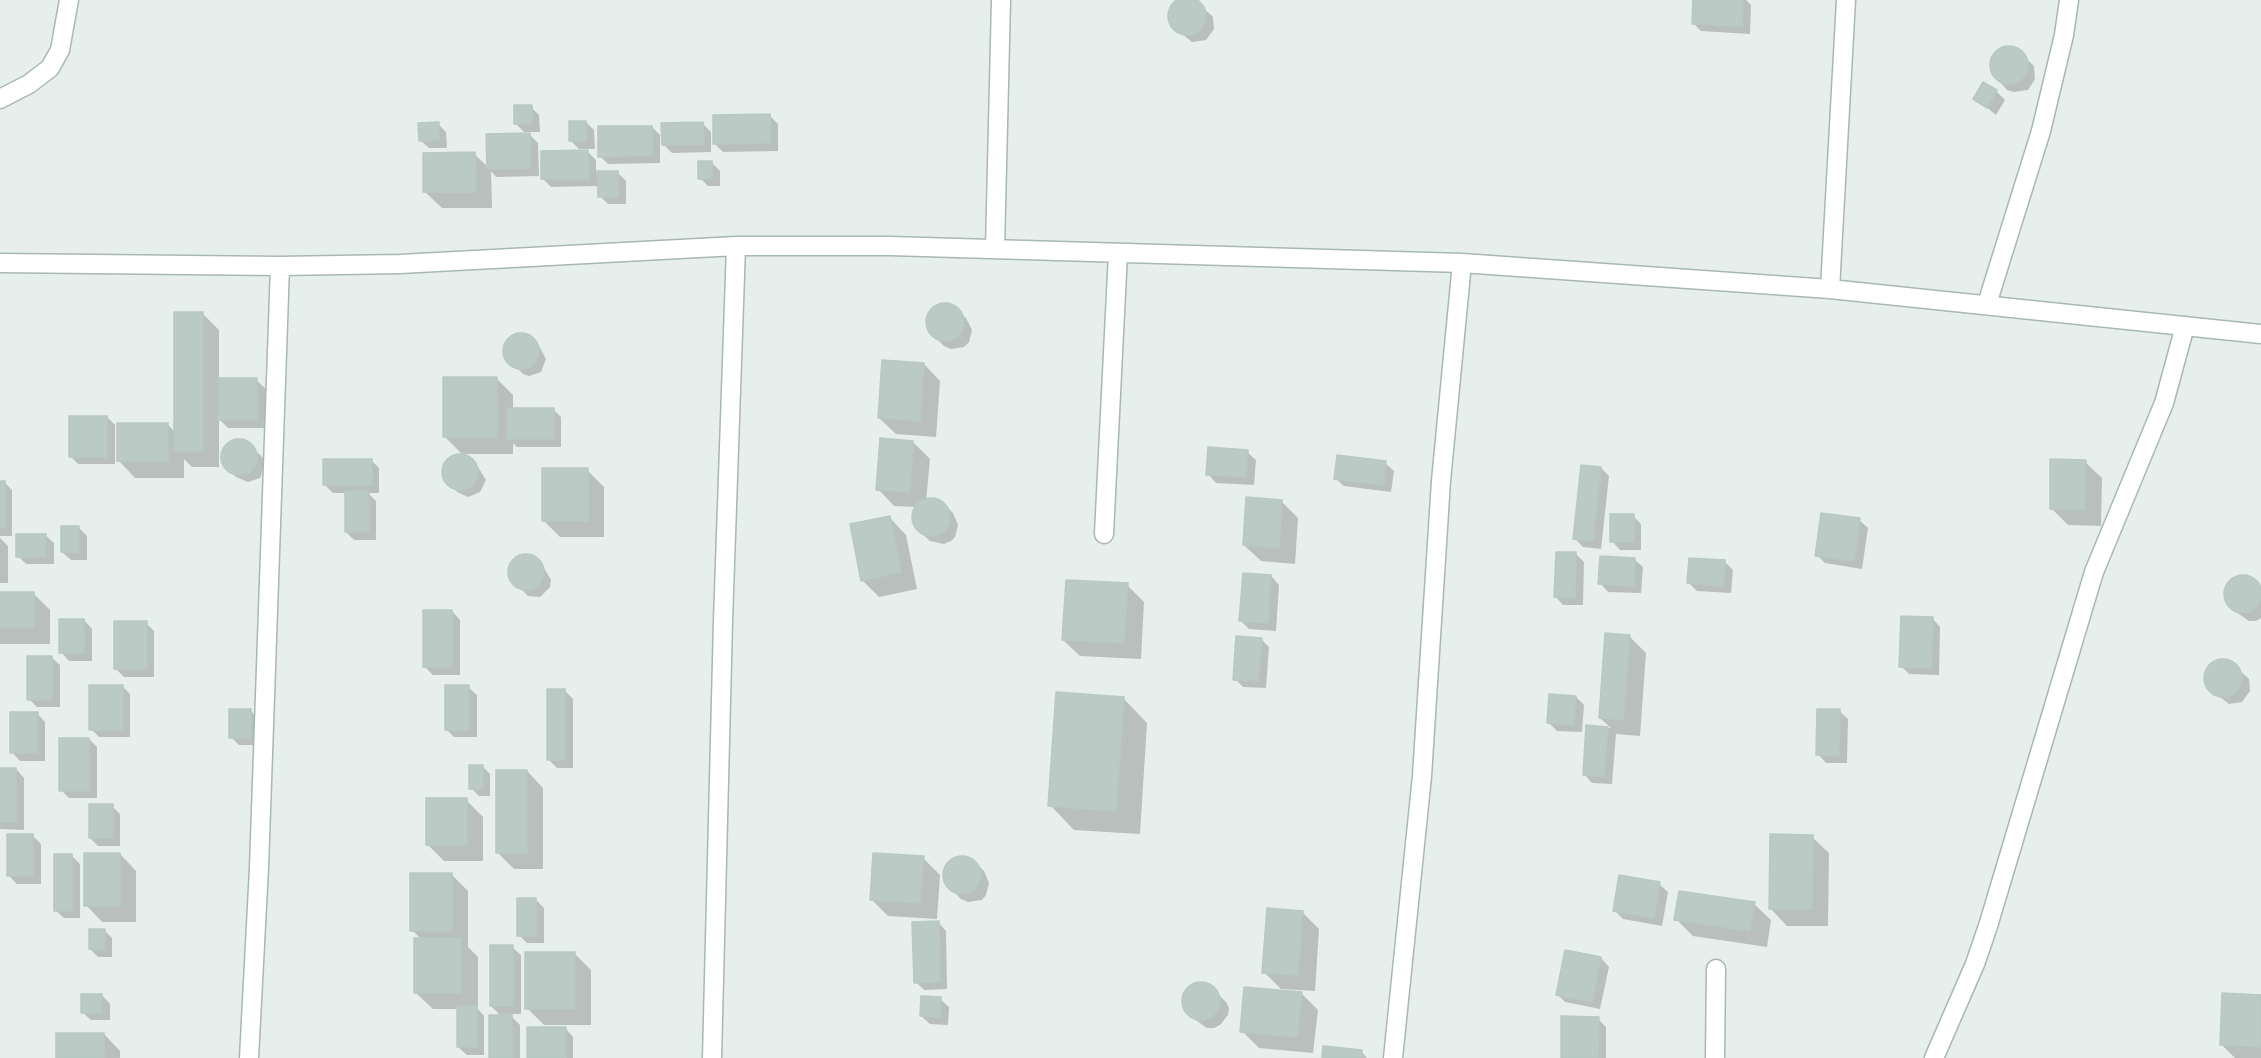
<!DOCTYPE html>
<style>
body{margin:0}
canvas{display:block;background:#e6efeb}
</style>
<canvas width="2261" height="1058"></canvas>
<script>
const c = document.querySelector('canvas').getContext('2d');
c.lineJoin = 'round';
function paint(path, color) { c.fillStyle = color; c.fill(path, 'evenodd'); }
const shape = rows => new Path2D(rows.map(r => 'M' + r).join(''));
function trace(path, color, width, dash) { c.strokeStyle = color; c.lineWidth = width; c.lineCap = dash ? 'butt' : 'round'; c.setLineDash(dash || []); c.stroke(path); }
const shadow = shape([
 [1178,0,1195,0,1213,17,1214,29,1206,40,1192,42,1172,26,1170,11],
 [1694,0,1746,0,1751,5,1750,34,1701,31,1693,23],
 [2008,47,2015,48,2034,66,2035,79,2028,90,2014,92,2007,90,1994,75,1991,61,1995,54],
 [1984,84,1996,91,2005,100,1996,115,1975,98],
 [531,107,539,115,540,132,524,132,516,124],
 [770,116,778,124,778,151,723,152,715,144],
 [586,122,594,130,595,149,579,149,571,141],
 [438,124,446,132,447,148,429,148,420,140],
 [703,124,711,132,711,152,672,153,663,144],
 [652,127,660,135,660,163,608,164,600,156],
 [530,135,538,143,539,176,496,177,491,171,492,208,442,208,425,192,474,154,488,167],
 [588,152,596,160,596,172,617,172,626,181,626,204,608,204,600,196,599,186,551,187,543,179],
 [712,163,720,171,720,186,708,186,700,178],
 [944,304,952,305,966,318,972,330,969,342,964,347,951,349,944,346,930,332,927,326,931,311,937,306],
 [202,313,219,330,219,380,256,380,265,388,265,428,228,428,219,419,219,467,192,467,184,459,184,478,135,478,119,461,167,424,175,432],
 [524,334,530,337,539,346,546,359,541,372,529,376,523,374,505,356,505,344,512,336],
 [924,364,940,381,936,437,896,434,879,418],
 [496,378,513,395,513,409,553,409,561,417,561,447,517,447,513,443,513,454,462,454,445,437],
 [107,417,115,425,115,464,78,464,70,456],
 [237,441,249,444,263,458,265,465,260,478,248,482,236,477,227,468,223,456,227,446],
 [913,442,930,459,926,502,931,499,944,504,953,513,958,525,955,537,951,541,944,544,930,541,921,533,914,520,914,513,917,507,894,506,878,489],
 [1247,452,1256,460,1254,485,1216,483,1208,474],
 [463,455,470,458,478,467,486,480,480,492,468,497,457,492,445,478,445,466,452,457],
 [371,460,379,468,379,493,368,493,376,501,376,540,354,540,346,532,346,493,333,493,325,485],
 [2085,462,2102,478,2101,526,2068,525,2051,508],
 [1385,463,1394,471,1391,492,1344,486,1335,478],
 [1601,468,1609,476,1601,549,1583,547,1575,539],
 [587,470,604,487,604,537,560,537,543,520],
 [0,482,4,482,12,490,12,536,0,536],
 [1282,502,1298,518,1295,564,1261,561,1244,545],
 [1633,516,1641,524,1641,550,1620,550,1612,541],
 [890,518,906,535,917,589,879,597,862,580],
 [1859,520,1868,528,1862,569,1825,563,1817,555],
 [78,527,87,536,87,560,71,560,62,552],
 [45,535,54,543,54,564,26,564,18,556],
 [0,538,8,546,8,583,0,583],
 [1576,554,1584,562,1583,605,1563,605,1555,596],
 [529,556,535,559,544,568,551,580,550,587,540,597,528,596,511,578,511,566,518,558],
 [1634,559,1643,567,1641,593,1608,592,1600,583],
 [1725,562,1733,570,1731,593,1697,591,1689,583],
 [1271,576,1279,585,1276,631,1249,629,1241,621],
 [2242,576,2250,577,2261,588,2261,618,2256,621,2249,621,2236,612,2228,603,2225,597,2229,582,2235,578],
 [1127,585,1144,602,1141,659,1080,656,1063,640],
 [0,593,33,593,50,610,50,644,0,644],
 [452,611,460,620,460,675,433,675,425,667],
 [1932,618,1940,627,1939,675,1909,674,1901,666],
 [84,620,92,629,92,661,69,661,61,652],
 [146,623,154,631,154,677,124,677,116,669],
 [1629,636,1646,653,1640,736,1616,734,1612,784,1592,783,1584,774,1587,726,1611,728,1600,718],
 [1261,639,1269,647,1266,688,1243,687,1235,679],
 [51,657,60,665,60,707,37,707,29,699],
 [2222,660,2230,661,2249,679,2250,691,2242,702,2229,704,2208,688,2205,681,2209,666,2215,662],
 [122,686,130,694,130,737,99,737,91,729],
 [468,687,477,695,477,737,454,737,446,729],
 [565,691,573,699,573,768,557,768,549,760],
 [1576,697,1584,705,1582,732,1557,731,1549,723],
 [1123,698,1147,723,1140,834,1074,830,1050,805],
 [251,711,259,719,259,745,239,745,231,737],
 [1839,711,1848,719,1847,763,1826,763,1818,754],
 [37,713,45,722,45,761,20,761,12,752],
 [89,739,97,747,97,798,69,798,61,790],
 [482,766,490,774,490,796,479,796,471,788],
 [0,769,16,769,24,778,24,830,0,829],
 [527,771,543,788,543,869,514,869,497,852],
 [466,800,483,817,483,861,444,861,427,844],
 [112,806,120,814,120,846,98,846,90,838],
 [33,836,41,844,41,884,17,884,9,876],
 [1812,837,1829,853,1828,926,1787,926,1771,909],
 [120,854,136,871,136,922,102,922,86,905],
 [71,855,80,864,80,918,64,918,55,910],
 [962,857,975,862,984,871,989,883,986,895,982,900,968,902,961,899,947,885,945,879,948,864,954,859],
 [923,858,940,875,937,919,888,916,871,899],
 [451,874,468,891,468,947,478,957,478,1009,484,1016,484,1055,467,1055,458,1047,458,1009,433,1009,416,993,422,940,412,930],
 [1659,884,1668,892,1662,926,1623,919,1615,911],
 [536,900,544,908,544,943,527,943,519,935],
 [1754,904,1771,920,1767,947,1693,936,1676,919],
 [1302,912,1319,929,1315,991,1281,989,1264,972],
 [938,922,946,931,947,989,924,990,916,982],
 [104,930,112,938,112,957,98,957,90,949],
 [512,947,521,955,521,1014,509,1014,520,1025,520,1058,491,1058,502,1017,491,1006],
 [574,953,591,970,591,1025,544,1025,527,1008],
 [1601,958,1609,967,1600,1009,1565,1002,1557,994],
 [1200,983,1208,984,1226,1002,1229,1008,1228,1015,1220,1025,1214,1028,1207,1028,1194,1019,1186,1010,1183,1004,1187,990,1193,985],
 [1301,993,1318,1010,1313,1053,1259,1048,1242,1031],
 [102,995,110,1004,110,1020,91,1020,82,1012],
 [2261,996,2261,1058,2235,1058,2221,1044],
 [940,999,949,1007,948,1025,930,1024,921,1016],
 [1598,1019,1606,1027,1606,1058,1562,1058],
 [565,1028,573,1037,573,1058,529,1058],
 [104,1034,120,1051,120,1058,57,1058],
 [1361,1051,1367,1058,1323,1058]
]);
const building = shape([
 '1168 16a19 19 0 1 1 38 0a19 19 0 1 1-38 0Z',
 [1693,0,1743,0,1742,26,1692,24,1693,0],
 '1990 65a19 19 0 1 1 38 0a19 19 0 1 1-38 0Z',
 [1983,82,1997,90,1987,108,1973,99,1983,82],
 [514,105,532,105,532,124,514,124,514,105],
 [770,114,771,143,713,144,713,115,770,114],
 [569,121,586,121,587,141,569,141,569,121],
 [439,122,439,140,419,141,418,123,439,122],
 [703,122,704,144,662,145,661,123,703,122],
 [598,126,652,126,652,155,598,157,598,126],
 [530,133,531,168,487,169,486,134,530,133],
 [588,150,589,179,541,179,541,151,588,150],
 [475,152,476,192,423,192,423,153,475,152],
 [698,161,712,161,712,179,698,179,698,161],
 [597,171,618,171,618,197,598,197,597,171],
 '926 322a19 19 0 1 1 38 0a19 19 0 1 1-38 0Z',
 [174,312,203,312,203,451,174,451,174,312],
 '503 351a18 18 0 1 1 36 0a18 18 0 1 1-36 0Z',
 [882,360,924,363,920,421,878,418,882,360],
 [443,377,497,377,497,437,443,437,443,377],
 [218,378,257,378,257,420,218,420,218,378],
 [507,408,554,408,554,439,507,439,507,408],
 [69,416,107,416,107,457,69,457,69,416],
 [117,423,168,423,168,461,117,461,117,423],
 [880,438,913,441,910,492,876,490,880,438],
 '221 457a18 18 0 1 1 36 0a18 18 0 1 1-36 0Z',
 [1208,447,1248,450,1246,477,1206,475,1208,447],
 '442 472a18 18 0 1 1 36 0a18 18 0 1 1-36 0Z',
 [1337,455,1386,461,1383,485,1334,479,1337,455],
 [323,459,372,459,372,485,323,485,323,459],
 [2050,459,2086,460,2085,510,2050,509,2050,459],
 [1581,465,1601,467,1593,541,1573,539,1581,465],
 [542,468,588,468,588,521,542,521,542,468],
 [0,481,5,481,5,528,0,528,0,481],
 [345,491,369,491,369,532,345,532,345,491],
 [1246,497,1282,500,1279,548,1243,545,1246,497],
 '912 517a19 19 0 1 1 38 0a19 19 0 1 1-38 0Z',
 [1821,513,1860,518,1854,561,1815,556,1821,513],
 [1610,514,1634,514,1634,542,1610,542,1610,514],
 [890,516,901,572,861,581,850,524,890,516],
 [61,526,79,526,79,552,61,552,61,526],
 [16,534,46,534,46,557,16,557,16,534],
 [1556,552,1576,552,1575,598,1554,597,1556,552],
 '508 572a18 18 0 1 1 36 0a18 18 0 1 1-36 0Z',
 [1600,556,1635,558,1634,586,1598,584,1600,556],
 [1689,558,1725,560,1723,586,1687,583,1689,558],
 [1243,573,1271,575,1268,623,1239,621,1243,573],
 '2224 594a19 19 0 1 1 38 0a19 19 0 1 1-38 0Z',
 [1066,580,1128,583,1124,643,1062,640,1066,580],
 [0,592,34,592,34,628,0,628,0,592],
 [423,610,452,610,452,667,423,667,423,610],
 [1901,616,1933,617,1931,668,1899,667,1901,616],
 [59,619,84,619,84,653,59,653,59,619],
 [114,621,147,621,147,669,114,669,114,621],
 [1605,633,1630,635,1623,720,1599,718,1605,633],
 [1236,636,1262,638,1258,681,1233,680,1236,636],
 [27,656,52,656,52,700,27,700,27,656],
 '2204 678a19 19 0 1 1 38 0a19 19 0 1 1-38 0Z',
 [89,685,123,685,123,730,89,730,89,685],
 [445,685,469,685,469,730,445,730,445,685],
 [547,689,565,689,565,760,547,760,547,689],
 [1056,692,1124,697,1116,811,1048,806,1056,692],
 [1549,694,1576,696,1574,725,1547,723,1549,694],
 [229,709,251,709,251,738,229,738,229,709],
 [1817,709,1840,709,1839,756,1816,755,1817,709],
 [10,712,38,712,38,753,10,753,10,712],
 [1586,725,1608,727,1604,776,1583,775,1586,725],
 [59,738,89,738,89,791,59,791,59,738],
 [469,765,483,765,483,789,469,789,469,765],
 [0,768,16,768,16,822,0,822,0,768],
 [496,770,527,770,527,853,496,853,496,770],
 [426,798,467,798,467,845,426,845,426,798],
 [89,804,113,804,113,838,89,838,89,804],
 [7,834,33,834,33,876,7,876,7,834],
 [1770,834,1813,835,1812,909,1769,909,1770,834],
 [84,853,120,853,120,906,84,906,84,853],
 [873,853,924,856,920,903,870,900,873,853],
 [54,854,72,854,72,911,54,911,54,854],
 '943 875a19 19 0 1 1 38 0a19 19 0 1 1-38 0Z',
 [410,873,452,873,452,931,410,931,410,873],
 [1619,875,1660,882,1654,918,1613,911,1619,875],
 [1679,891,1755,902,1750,931,1674,920,1679,891],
 [517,898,536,898,536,936,517,936,517,898],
 [1267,908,1303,911,1298,975,1262,973,1267,908],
 [939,921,940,982,914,983,912,922,939,921],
 [89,929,105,929,105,949,89,949,89,929],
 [414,938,461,938,461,993,414,993,414,938],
 [490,945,513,945,513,1006,490,1006,490,945],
 [1565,950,1601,957,1592,1002,1556,995,1565,950],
 [525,952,575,952,575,1009,525,1009,525,952],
 '1182 1001a19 19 0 1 1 38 0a19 19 0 1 1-38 0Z',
 [1244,987,1302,992,1297,1037,1240,1032,1244,987],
 [2222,993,2261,995,2261,1047,2220,1045,2222,993],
 [81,994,102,994,102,1013,81,1013,81,994],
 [921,996,941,997,940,1017,920,1016,921,996],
 [457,1006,477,1006,477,1047,457,1047,457,1006],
 [489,1015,512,1015,512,1058,489,1058,489,1015],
 [1561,1016,1599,1017,1598,1058,1561,1058,1561,1016],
 [527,1027,566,1027,566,1058,527,1058,527,1027],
 [56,1033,104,1033,104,1058,56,1058,56,1033],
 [1323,1046,1362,1050,1361,1058,1322,1058,1323,1046]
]);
const street = shape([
 [0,99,29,84,50,68,60,50,69,0],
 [995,249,1001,0],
 [0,263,280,266,400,264,736,246,890,246,1462,263,1830,289,2261,334],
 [1830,289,1846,0],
 [1987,304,2041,131,2064,35,2069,0],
 [1104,534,1118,253],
 [249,1058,259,868,280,266],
 [712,1058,723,621,736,246],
 [1393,1058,1422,776,1441,481,1462,263],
 [1715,1058,1716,969],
 [1934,1058,1975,964,1988,926,2094,572,2164,403,2185,326]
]);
paint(shadow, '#0003');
paint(building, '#bbcac4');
trace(building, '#b8c9c2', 1.5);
trace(street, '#a8b8b2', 21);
trace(street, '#fff', 18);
</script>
